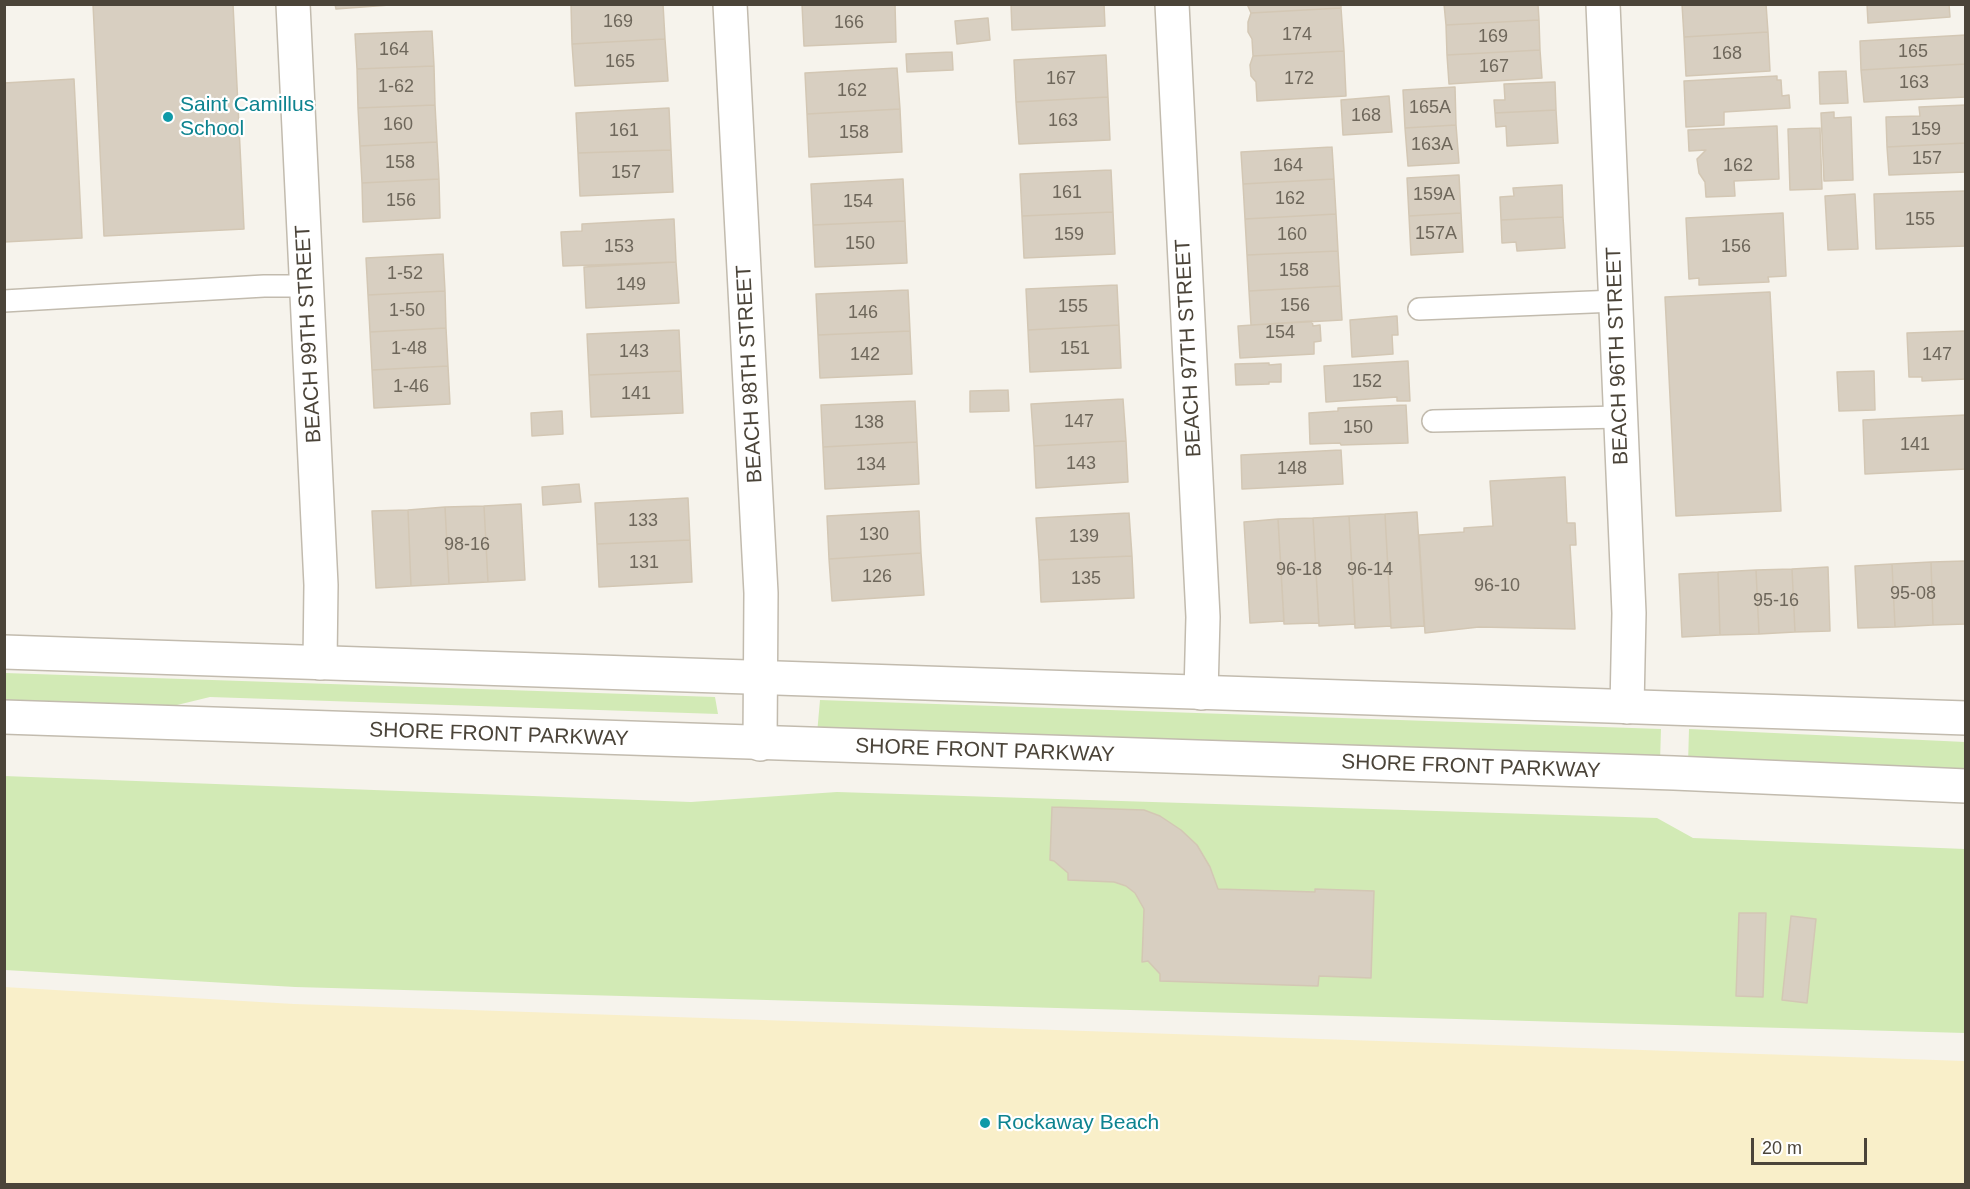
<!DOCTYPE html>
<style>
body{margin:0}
#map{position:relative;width:1970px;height:1189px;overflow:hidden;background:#f6f3ec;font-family:Helvetica,sans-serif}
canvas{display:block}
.frame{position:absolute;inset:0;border:6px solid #4b4439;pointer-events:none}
.scale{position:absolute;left:1751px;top:1138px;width:116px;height:27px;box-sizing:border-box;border:3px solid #4b4439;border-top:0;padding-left:8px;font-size:18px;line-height:21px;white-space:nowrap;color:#4b4439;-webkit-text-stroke:4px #fff;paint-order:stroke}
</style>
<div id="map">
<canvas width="1970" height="1189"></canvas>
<div class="frame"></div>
<div class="scale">20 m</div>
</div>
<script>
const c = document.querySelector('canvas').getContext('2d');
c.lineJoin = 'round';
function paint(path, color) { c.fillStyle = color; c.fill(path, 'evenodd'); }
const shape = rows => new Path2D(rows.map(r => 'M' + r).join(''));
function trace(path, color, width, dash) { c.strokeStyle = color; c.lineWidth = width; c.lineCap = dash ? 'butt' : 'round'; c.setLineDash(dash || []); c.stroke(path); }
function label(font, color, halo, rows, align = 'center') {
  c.font = font + ' Helvetica,sans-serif'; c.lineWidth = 4.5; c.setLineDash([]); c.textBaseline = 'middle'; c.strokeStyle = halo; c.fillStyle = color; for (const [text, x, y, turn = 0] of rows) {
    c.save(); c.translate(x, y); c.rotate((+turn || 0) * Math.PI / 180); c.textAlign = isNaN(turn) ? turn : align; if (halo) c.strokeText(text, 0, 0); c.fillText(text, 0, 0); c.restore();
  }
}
const green = shape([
 [5,673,715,697,718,714,210,697,144,713,5,706],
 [820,700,1661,729,1660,762,817,734],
 [1689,729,1965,742,1965,775,1688,764],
 [4,776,691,802,837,792,1657,818,1693,838,1965,849,1965,1033,295,987,5,970]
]);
const sand = shape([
 [4,987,294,1004,1965,1061,1965,1184,5,1184]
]);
const building = shape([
 [93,4,233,4,244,229,104,236,93,4],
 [335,4,403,4,336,9,335,4],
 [571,4,663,4,665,39,572,44,571,4],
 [802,4,895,4,896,42,804,46,802,4],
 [1011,4,1104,4,1105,26,1012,30,1011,4],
 [1247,4,1341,4,1341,8,1251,13,1247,4],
 [1444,4,1538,4,1539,20,1446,25,1444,4],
 [1682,4,1766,4,1768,32,1684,37,1682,4],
 [1867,4,1949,4,1950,17,1868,23,1867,4],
 [1341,8,1344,51,1253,56,1252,39,1248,32,1248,22,1251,13,1341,8],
 [988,18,990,40,957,44,955,21,988,18],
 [1539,20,1540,50,1447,55,1446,25,1539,20],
 [432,31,434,66,357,69,355,34,432,31],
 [1768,32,1770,71,1686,76,1684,37,1768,32],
 [1966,35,1966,64,1861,70,1860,41,1966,35],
 [665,39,668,81,575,86,572,44,665,39],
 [1540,50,1542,78,1449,84,1447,55,1540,50],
 [1344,51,1346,96,1257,101,1256,82,1251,76,1250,65,1253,56,1344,51],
 [952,52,953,70,907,72,906,54,952,52],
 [1106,55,1108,97,1016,102,1014,60,1106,55],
 [1966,64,1966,97,1864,102,1861,70,1966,64],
 [434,66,435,105,358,108,357,69,434,66],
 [897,68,900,109,807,114,805,73,897,68],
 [1846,71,1848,103,1820,104,1819,72,1846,71],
 [1777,76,1777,80,1781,80,1782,96,1789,95,1790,108,1724,112,1724,125,1686,127,1684,81,1777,76],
 [74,79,82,238,4,242,4,83,74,79],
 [1555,82,1556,110,1495,113,1494,100,1505,100,1504,84,1555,82],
 [1455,87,1456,125,1405,128,1403,90,1455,87],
 [1389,96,1392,132,1343,135,1341,100,1389,96],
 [1108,97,1110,140,1019,144,1016,102,1108,97],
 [435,105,437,142,360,146,358,108,435,105],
 [1966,105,1966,143,1887,147,1886,117,1920,116,1919,107,1966,105],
 [669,108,671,150,578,153,576,113,669,108],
 [900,109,902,152,809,157,807,114,900,109],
 [1556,110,1558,143,1507,146,1506,126,1496,127,1495,113,1556,110],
 [1834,112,1834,118,1851,117,1853,180,1824,181,1821,113,1834,112],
 [1456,125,1459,163,1408,166,1405,128,1456,125],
 [1777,126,1779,179,1734,181,1735,196,1706,197,1705,182,1699,173,1697,159,1706,150,1689,151,1688,130,1777,126],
 [1820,128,1822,189,1790,190,1788,129,1820,128],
 [437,142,439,179,362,183,360,146,437,142],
 [1966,143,1966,172,1889,175,1887,147,1966,143],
 [1332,147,1334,179,1243,184,1241,152,1332,147],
 [671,150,673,192,580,196,578,153,671,150],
 [1111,170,1113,212,1022,216,1020,174,1111,170],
 [1459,175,1461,213,1409,216,1407,178,1459,175],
 [439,179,440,218,363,222,362,183,439,179],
 [903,179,905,221,813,225,811,184,903,179],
 [1334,179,1336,214,1245,219,1243,184,1334,179],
 [1562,185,1563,217,1501,220,1500,197,1514,196,1513,188,1562,185],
 [1966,191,1966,246,1876,249,1874,194,1966,191],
 [1855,194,1858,249,1828,250,1825,196,1855,194],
 [1113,212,1115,254,1024,258,1022,216,1113,212],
 [1461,213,1463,252,1411,255,1409,216,1461,213],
 [1783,213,1786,276,1768,277,1769,282,1699,285,1699,278,1689,279,1686,218,1783,213],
 [1336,214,1338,251,1247,255,1245,219,1336,214],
 [1563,217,1565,248,1517,251,1516,242,1502,243,1501,220,1563,217],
 [674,219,676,262,563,266,561,232,582,231,582,224,674,219],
 [905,221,907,263,815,267,813,225,905,221],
 [1338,251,1340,286,1249,291,1247,255,1338,251],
 [443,254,445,291,368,295,366,258,443,254],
 [676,262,679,303,586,308,584,267,676,262],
 [1117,285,1119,325,1028,330,1026,289,1117,285],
 [1340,286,1342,320,1251,325,1249,291,1340,286],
 [908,290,910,331,818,335,816,294,908,290],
 [445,291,446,328,370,332,368,295,445,291],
 [1770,292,1781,511,1676,516,1665,297,1770,292],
 [1397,316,1398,335,1392,335,1393,354,1352,357,1350,320,1397,316],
 [1312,321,1313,326,1320,325,1321,341,1314,342,1314,354,1240,358,1238,326,1312,321],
 [1119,325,1121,368,1030,372,1028,330,1119,325],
 [446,328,448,366,372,370,370,332,446,328],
 [679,330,681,371,589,375,587,334,679,330],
 [910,331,912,374,820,378,818,335,910,331],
 [1966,331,1966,379,1922,381,1922,377,1909,377,1907,333,1966,331],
 [1408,361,1410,401,1397,401,1397,397,1326,402,1324,366,1408,361],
 [1269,363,1269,365,1281,364,1281,382,1269,382,1269,384,1236,385,1235,364,1269,363],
 [448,366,450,404,374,408,372,370,448,366],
 [681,371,683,413,591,417,589,375,681,371],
 [1874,371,1875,410,1839,411,1837,372,1874,371],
 [1008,390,1009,411,970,412,970,391,1008,390],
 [1123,399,1126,441,1034,446,1031,404,1123,399],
 [915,401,917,442,823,447,821,405,915,401],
 [1406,405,1408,443,1341,445,1340,443,1310,444,1309,413,1338,411,1338,408,1406,405],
 [562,411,563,434,532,436,531,413,562,411],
 [1966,415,1966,469,1865,474,1863,420,1966,415],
 [1126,441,1128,482,1036,488,1034,446,1126,441],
 [917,442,919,484,825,489,823,447,917,442],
 [1341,450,1343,484,1242,489,1241,455,1341,450],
 [1565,477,1567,523,1575,523,1576,545,1570,545,1575,629,1479,627,1425,633,1419,535,1464,532,1464,528,1493,526,1490,481,1565,477],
 [579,484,581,502,543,505,542,487,579,484],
 [688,498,690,540,597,544,595,503,688,498],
 [521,504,525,580,488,582,484,506,521,504],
 [484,506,488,582,449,584,445,507,484,506],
 [445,507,449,584,411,586,408,510,445,507],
 [408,510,411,586,376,588,372,511,408,510],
 [919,511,921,553,829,559,827,516,919,511],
 [1417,512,1424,626,1391,628,1385,514,1417,512],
 [1129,513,1132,556,1039,560,1036,518,1129,513],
 [1385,514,1391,626,1355,628,1349,516,1385,514],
 [1349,516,1355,624,1319,626,1313,518,1349,516],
 [1313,518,1319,623,1284,624,1278,519,1313,518],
 [1278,519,1284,621,1250,623,1244,522,1278,519],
 [690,540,692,582,599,587,597,544,690,540],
 [921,553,924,595,832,601,829,559,921,553],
 [1132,556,1134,598,1041,602,1039,560,1132,556],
 [1966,561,1966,624,1933,625,1931,562,1966,561],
 [1931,562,1933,625,1895,627,1892,564,1931,562],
 [1892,564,1895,627,1858,628,1855,566,1892,564],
 [1828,567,1830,631,1795,632,1792,569,1828,567],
 [1792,569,1795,632,1759,634,1756,570,1792,569],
 [1756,570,1759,634,1720,635,1718,572,1756,570],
 [1718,572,1720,635,1682,637,1679,574,1718,572],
 [1052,807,1144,810,1160,816,1181,830,1197,845,1210,867,1218,889,1315,892,1315,889,1374,891,1371,978,1319,976,1318,986,1160,981,1160,974,1148,961,1142,962,1144,909,1135,893,1126,886,1114,882,1068,880,1068,873,1054,861,1050,860,1052,807],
 [1739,913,1766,913,1763,997,1736,996,1739,913],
 [1791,916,1816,919,1807,1003,1782,1000,1791,916]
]);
const service = shape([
 [4,301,264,286,306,286],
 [1419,309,1616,301],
 [1433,421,1621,417]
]);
const minor = shape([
 [293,4,321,585,320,663],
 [730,4,761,593,760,744],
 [1172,4,1203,617,1201,693],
 [1603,4,1629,613,1627,707]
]);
const tertiary = shape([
 [4,652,1966,718],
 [4,717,1674,773,1966,786]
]);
const markers = [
 [168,117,6,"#0f9aa8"],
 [985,1123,6,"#0f9aa8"]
];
const numberNames = [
 ["169",618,22],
 ["166",849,23],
 ["174",1297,35],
 ["169",1493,37],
 ["164",394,50],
 ["165",1913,52],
 ["168",1727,54],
 ["165",620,62],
 ["167",1494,67],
 ["167",1061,79],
 ["172",1299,79],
 ["163",1914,83],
 ["1-62",396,87],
 ["162",852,91],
 ["165A",1430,108],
 ["168",1366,116],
 ["163",1063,121],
 ["160",398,125],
 ["159",1926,130],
 ["161",624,131],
 ["158",854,133],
 ["163A",1432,145],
 ["157",1927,159],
 ["158",400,163],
 ["164",1288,166],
 ["162",1738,166],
 ["157",626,173],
 ["161",1067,193],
 ["159A",1434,195],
 ["162",1290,199],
 ["156",401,201],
 ["154",858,202],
 ["155",1920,220],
 ["157A",1436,234],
 ["159",1069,235],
 ["160",1292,235],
 ["150",860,244],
 ["153",619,247],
 ["156",1736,247],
 ["158",1294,271],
 ["1-52",405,274],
 ["149",631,285],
 ["156",1295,306],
 ["155",1073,307],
 ["1-50",407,311],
 ["146",863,313],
 ["154",1280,333],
 ["1-48",409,349],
 ["151",1075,349],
 ["143",634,352],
 ["142",865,355],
 ["147",1937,355],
 ["152",1367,382],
 ["1-46",411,387],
 ["141",636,394],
 ["147",1079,422],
 ["138",869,423],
 ["150",1358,428],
 ["141",1915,445],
 ["143",1081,464],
 ["134",871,465],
 ["148",1292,469],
 ["133",643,521],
 ["130",874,535],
 ["139",1084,537],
 ["98-16",467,545],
 ["131",644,563],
 ["96-18",1299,570],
 ["96-14",1370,570],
 ["126",877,577],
 ["135",1086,579],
 ["96-10",1497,586],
 ["95-08",1913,594],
 ["95-16",1776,601]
];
const cultureNames = [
 ["Saint Camillus",180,105],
 ["School",180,129],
 ["Rockaway Beach",997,1123]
];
const streetNames = [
 ["BEACH 99TH STREET",309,334,-93],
 ["BEACH 97TH STREET",1189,348,-93],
 ["BEACH 96TH STREET",1618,356,-92],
 ["BEACH 98TH STREET",750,374,-93],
 ["SHORE FRONT PARKWAY",499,735,2],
 ["SHORE FRONT PARKWAY",985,751,2],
 ["SHORE FRONT PARKWAY",1471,767,2]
];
paint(green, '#d2eab5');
paint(sand, '#f9efc9');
paint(building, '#d8cfc1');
trace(building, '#d3c7b4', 1.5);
trace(service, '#c2bbae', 24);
trace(minor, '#c2bbae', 36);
trace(tertiary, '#c2bbae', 36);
trace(service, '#fff', 21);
trace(minor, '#fff', 33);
trace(tertiary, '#fff', 33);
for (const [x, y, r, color] of markers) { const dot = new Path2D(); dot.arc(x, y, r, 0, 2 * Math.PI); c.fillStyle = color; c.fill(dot); trace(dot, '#fff', 2); }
label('18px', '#6e675b', null, numberNames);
label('21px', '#0d838f', '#fff', cultureNames, 'left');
label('21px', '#4b4439', '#fff', streetNames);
</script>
